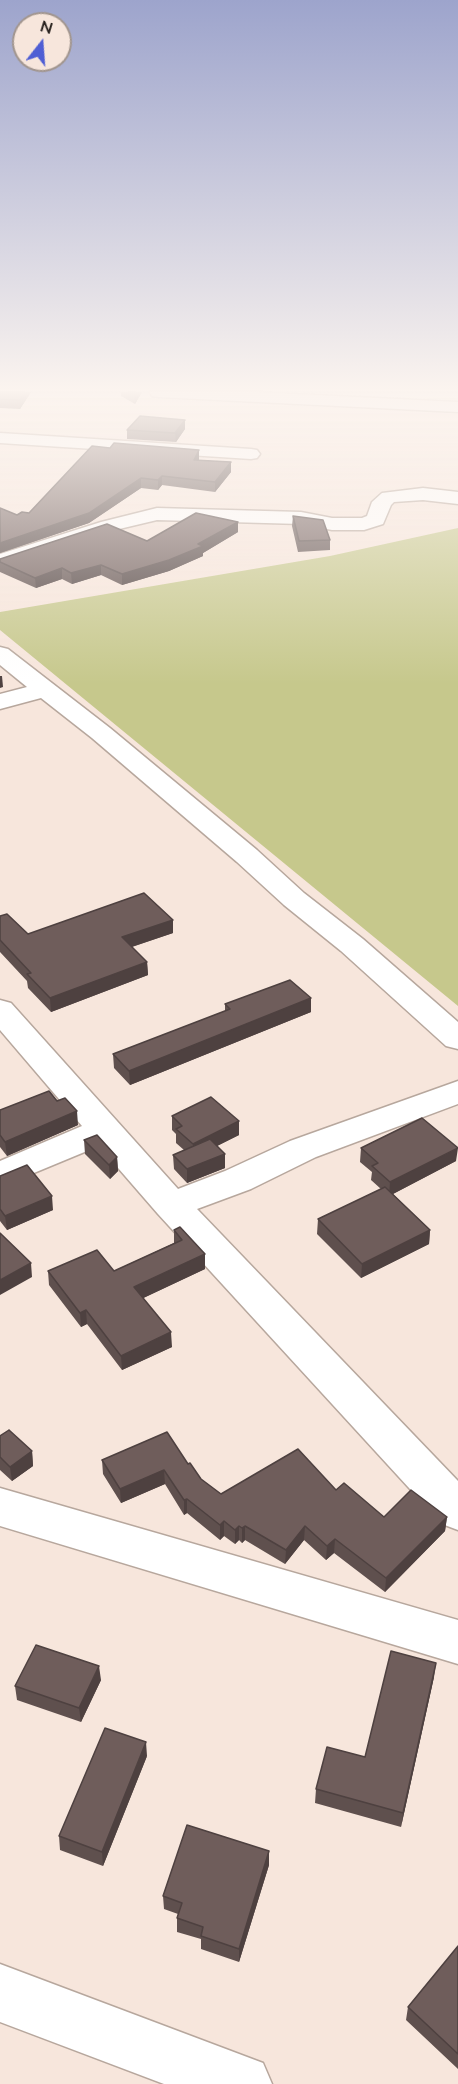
<!DOCTYPE html>
<style>
body{margin:0}
#map{position:relative;width:458px;height:2084px;overflow:hidden;background:#f7e6dc;font-family:Mulish,sans-serif}
canvas{display:block}
.north{position:absolute;left:12px;top:12px;width:60px;height:60px;box-sizing:border-box;background:#f7e6dc;border:2px solid #a1958e;border-radius:50%;rotate:17deg;font-size:16px;font-weight:700;line-height:24px;text-align:center;color:#211b18}
.north::after{content:'';display:block;margin:auto;width:21px;height:27px;background:#4f5ed4;clip-path:polygon(50% 0,100% 100%,50% 72%,0 100%)}
</style>
<div id="map">
<canvas width="458" height="2084"></canvas>
<div class="north">N</div>
</div>
<script>
const c = document.querySelector('canvas').getContext('2d');
c.lineJoin = 'round';
function paint(path, color) { c.fillStyle = color; c.fill(path, 'evenodd'); }
const shape = rows => new Path2D(rows.map(r => 'M' + r).join(''));
function trace(path, color, width, dash) { c.strokeStyle = color; c.lineWidth = width; c.lineCap = dash ? 'butt' : 'round'; c.setLineDash(dash || []); c.stroke(path); }
const green = shape([
 [458,528,458,1006,0,630,0,612,330,556]
]);
const minor = shape([
 [150,392,254,392,458,402,458,412,158,397,152,396,150,392],
 [0,433,251,449,257,450,260,454,257,458,251,459,0,443,0,433],
 [423,488,458,492,458,504,423,500,394,502,391,505,383,524,364,530,332,530,301,524,157,520,115,530,0,567,0,554,101,522,157,508,301,512,332,518,362,518,367,516,372,502,382,493,423,488],
 [0,647,8,649,110,728,257,850,304,893,363,939,458,1022,458,1049,446,1046,341,951,284,905,237,862,92,738,41,698,0,709,0,694,27,687,0,665,0,647],
 [0,1000,11,1003,178,1189,225,1171,290,1141,458,1081,458,1104,316,1157,251,1189,197,1209,458,1481,458,1530,442,1524,158,1214,99,1146,0,1187,0,1161,82,1126,0,1030,0,1000],
 [0,1488,458,1620,458,1664,0,1526,0,1488],
 [0,1964,263,2063,272,2084,164,2084,0,2022,0,1964]
]);
const wall = shape([
 [0,392,31,392,20,409,0,408],
 [121,392,142,392,135,404,121,396],
 [185,429,176,442,127,439,127,430],
 [199,460,231,472,215,492,162,485,158,490,141,488,89,523,0,553,0,508,17,515,29,513],
 [293,516,330,540,330,550,298,552,292,526],
 [238,532,203,553,203,556,169,571,122,585,101,575,72,584,62,579,36,588,0,572,0,559],
 [0,916,28,934,173,920,173,933,132,947,147,962,148,975,51,1012,28,988,27,981,0,952],
 [311,998,311,1012,130,1085,114,1068,113,1054,225,1011,225,1004],
 [57,1101,78,1125,7,1156,0,1147,0,1110],
 [172,1116,239,1121,239,1135,217,1146,225,1168,187,1183,174,1169,173,1155,184,1150,176,1143,176,1134,172,1130],
 [84,1140,117,1157,118,1171,110,1179,85,1154],
 [361,1148,456,1161,393,1194,430,1230,429,1244,361,1278,317,1234,318,1219,381,1189,371,1180,372,1172,360,1162],
 [0,1176,53,1210,7,1230,0,1221],
 [180,1227,205,1269,143,1298,172,1347,122,1370,87,1324,81,1327,49,1285,48,1271,114,1271,174,1243,174,1230],
 [0,1436,32,1451,33,1466,12,1481,0,1470],
 [102,1460,188,1464,201,1479,221,1494,336,1490,384,1517,447,1517,445,1531,385,1592,334,1553,326,1560,304,1540,285,1564,245,1540,242,1543,239,1540,235,1544,224,1536,220,1540,187,1513,184,1515,165,1484,121,1503,103,1474],
 [434,1677,401,1827,315,1803,316,1789,365,1757],
 [101,1680,81,1722,17,1700,15,1686],
 [147,1756,103,1866,60,1850,59,1836],
 [269,1851,269,1865,239,1962,201,1949,201,1939,177,1932,177,1918,178,1914,164,1909,163,1896],
 [458,1946,458,2069,406,2020,408,2007]
]);
const shadedWall = shape([
 [25,392,31,392,20,409,20,400],
 [136,392,142,392,135,404,134,395],
 [185,420,185,429,176,442,175,433],
 [199,450,199,460,194,460],
 [231,462,231,472,215,492,215,482],
 [162,476,162,485,158,490,158,480],
 [141,478,141,488,89,523,0,553,0,543],
 [238,522,238,532,203,553,203,556,169,571,122,585,122,574,198,544],
 [101,565,101,575,72,584,71,573],
 [62,568,62,579,36,588,35,578],
 [0,676,2,676,3,687,0,688],
 [173,920,173,933,122,950,122,937],
 [147,962,148,975,51,1012,50,998],
 [311,998,311,1012,130,1085,129,1071],
 [77,1111,78,1125,7,1156,5,1142],
 [239,1121,239,1135,193,1158,193,1144],
 [458,1148,456,1161,389,1196,390,1182],
 [225,1154,225,1168,187,1183,187,1169],
 [117,1157,118,1171,110,1179,109,1165],
 [52,1196,53,1210,7,1230,5,1216],
 [430,1230,429,1244,361,1278,362,1264],
 [205,1254,205,1269,135,1302,134,1287],
 [31,1263,32,1277,0,1295,0,1280],
 [86,1310,87,1324,81,1327,80,1313],
 [171,1332,172,1347,122,1370,121,1356],
 [32,1451,33,1466,12,1481,10,1467],
 [164,1470,165,1484,121,1503,120,1489],
 [187,1499,187,1513,184,1515,184,1500],
 [447,1517,445,1531,385,1592,386,1578],
 [224,1521,224,1536,220,1540,220,1525],
 [239,1526,239,1540,235,1544,235,1530],
 [245,1526,245,1540,242,1543,242,1528],
 [305,1526,304,1540,285,1564,286,1550],
 [335,1539,334,1553,326,1560,327,1546],
 [436,1663,434,1677,401,1827,403,1813],
 [99,1666,101,1680,81,1722,79,1708],
 [146,1742,147,1756,103,1866,102,1852],
 [269,1851,269,1865,239,1962,239,1949]
]);
const building = shape([
 [0,392,25,392,20,400,0,399,0,392],
 [128,392,136,392,134,395,128,392],
 [140,416,185,420,175,433,127,430,140,416],
 [114,443,199,450,194,460,231,462,215,482,162,476,158,480,141,478,89,513,0,543,0,508,17,515,22,512,29,513,92,446,110,448,114,443],
 [196,513,238,522,198,544,203,546,169,560,122,574,101,565,71,573,62,568,35,578,0,562,0,559,107,524,147,541,196,513],
 [293,516,323,520,330,540,299,541,293,516],
 [144,893,173,920,122,937,147,962,50,998,27,974,31,973,0,940,0,916,7,914,28,934,144,893],
 [290,980,311,998,129,1071,113,1054,230,1009,225,1004,290,980],
 [49,1091,57,1101,65,1098,77,1111,5,1142,0,1135,0,1110,49,1091],
 [211,1097,239,1121,193,1144,176,1129,182,1126,172,1116,211,1097],
 [422,1118,458,1148,390,1182,372,1166,378,1163,361,1148,422,1118],
 [97,1135,117,1157,109,1165,84,1140,97,1135],
 [210,1139,225,1154,187,1169,173,1155,210,1139],
 [27,1165,52,1196,5,1216,0,1209,0,1176,27,1165],
 [385,1187,430,1230,362,1264,318,1219,385,1187],
 [180,1227,205,1254,134,1287,171,1332,121,1356,86,1310,80,1313,48,1271,97,1250,114,1271,182,1240,174,1230,180,1227],
 [0,1233,31,1263,0,1280,0,1233],
 [9,1430,32,1451,10,1467,0,1457,0,1436,9,1430],
 [167,1432,188,1464,190,1463,201,1479,221,1494,298,1449,336,1490,344,1483,384,1517,411,1490,447,1517,386,1578,335,1539,327,1546,305,1526,286,1550,245,1526,242,1528,239,1526,235,1530,224,1521,220,1525,187,1499,184,1500,164,1470,120,1489,102,1460,167,1432],
 [36,1645,99,1666,79,1708,15,1686,36,1645],
 [391,1651,436,1663,403,1813,316,1789,327,1747,365,1757,391,1651],
 [105,1728,146,1742,102,1852,59,1836,105,1728],
 [187,1825,269,1851,239,1949,201,1936,203,1927,177,1918,182,1903,163,1896,187,1825],
 [458,1946,458,2054,408,2007,458,1946]
]);
paint(green, '#c6c88c');
trace(minor, '#b7a79d', 3);
paint(minor, '#fff');
paint(wall, '#5f504e');
paint(shadedWall, '#4e4140');
paint(building, '#6f5d5b');
trace(building, '#4e4140', 1.5);
const sky = c.createLinearGradient(0, 0, 0, 684);
sky.addColorStop(0, '#9da4cc');
sky.addColorStop(0.57, '#fbf4ef');
sky.addColorStop(1, '#fbf4ef00');
c.fillStyle = sky;
c.fillRect(0, 0, 458, 684);
</script>
